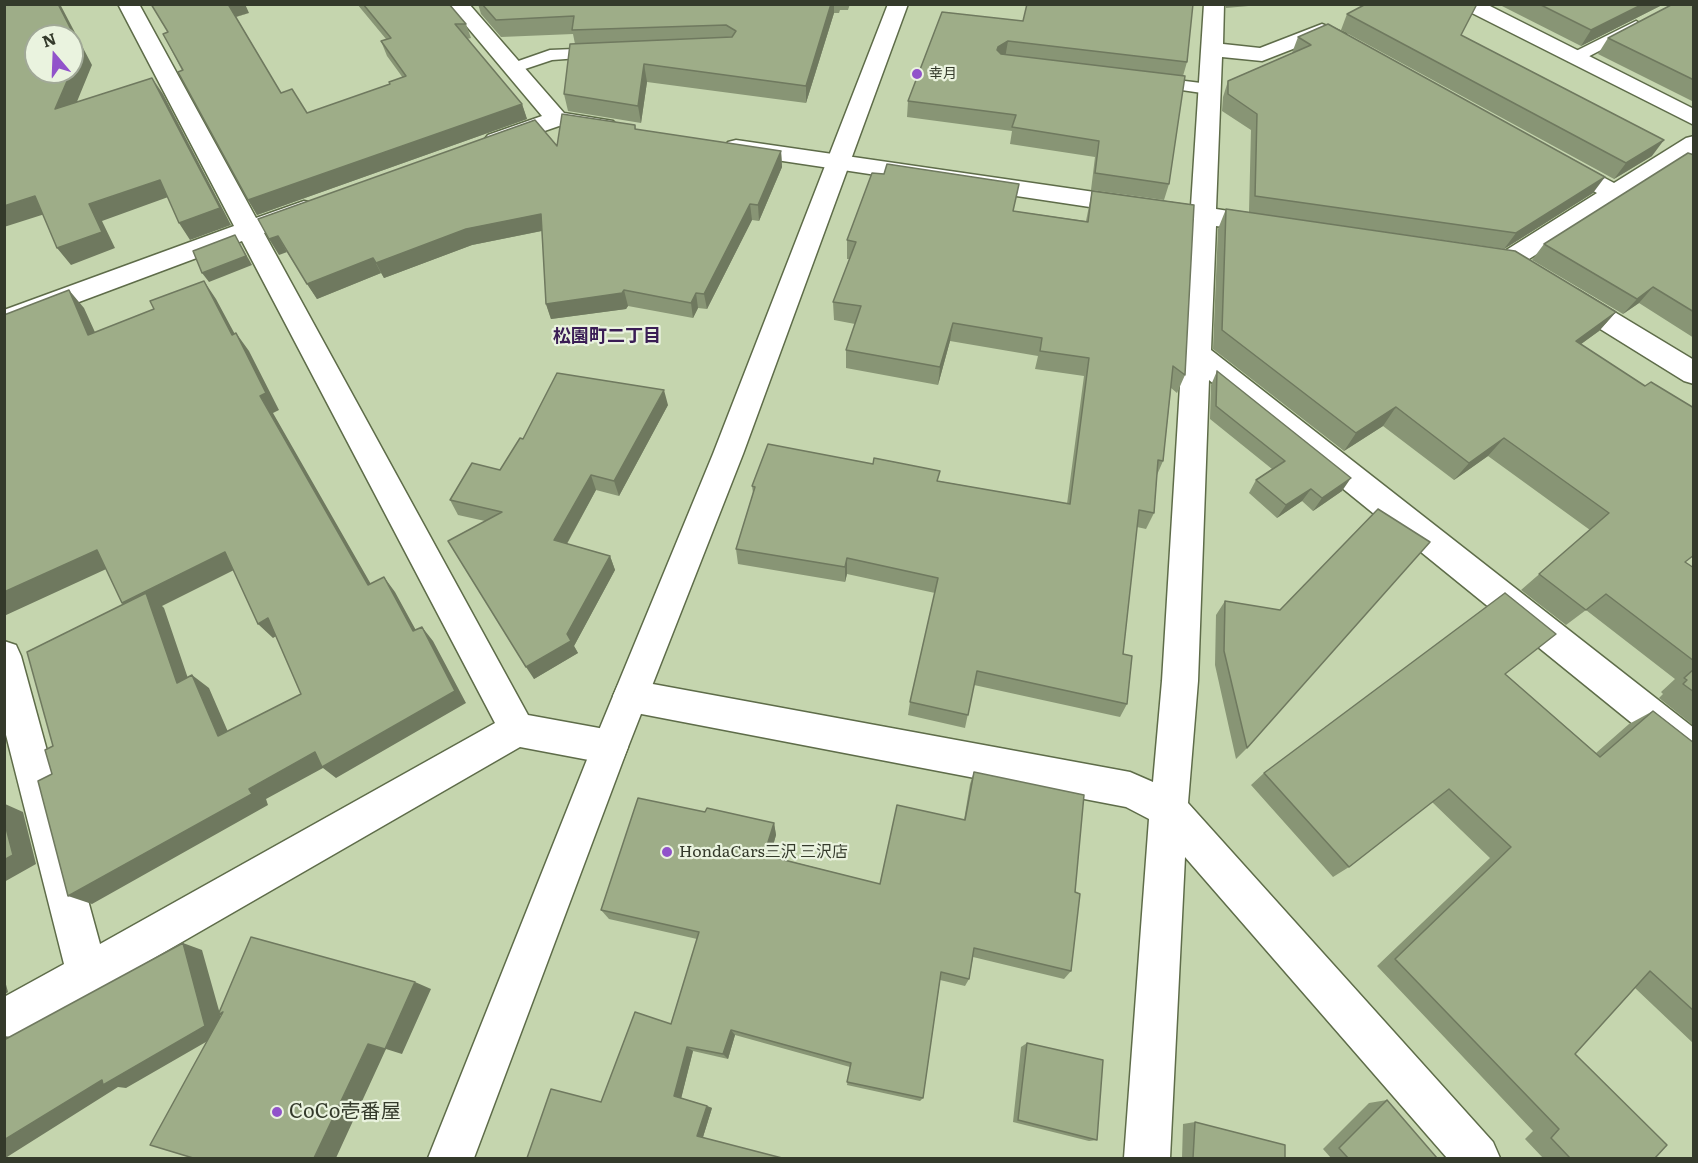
<!DOCTYPE html>
<meta charset="utf-8">
<style>
body{margin:0}
#map{position:relative;width:1698px;height:1163px;overflow:hidden;background:#c5d5ae;font-family:Literata,serif}
canvas{display:block}
.frame{position:absolute;inset:0;border:6px solid #343a2b;pointer-events:none}
.north{position:absolute;left:24px;top:24px;width:60px;height:60px;box-sizing:border-box;background:#eaf3df;border:2px solid #a1a997;border-radius:50%;rotate:341deg;font-size:16px;font-weight:700;line-height:24px;text-align:center;color:#343a2b}
.north::after{content:'';display:block;margin:auto;width:21px;height:27px;background:#9153ca;clip-path:polygon(50% 0,100% 100%,50% 72%,0 100%)}
</style>
<div id="map">
<canvas width="1698" height="1163"></canvas>
<div class="frame"></div>
<div class="north">N</div>
</div>
<script>
const c = document.querySelector('canvas').getContext('2d');
c.lineJoin = 'round';
const shape = rows => new Path2D(rows.map(r => 'M' + r).join(''));
function trace(path, color, width, dash) { c.strokeStyle = color; c.lineWidth = width; c.lineCap = dash ? 'butt' : 'round'; c.setLineDash(dash || []); c.stroke(path); }
function paint(path, color) { c.fillStyle = color; c.fill(path, 'evenodd'); }
function label(font, color, halo, rows, align = 'center') {
  c.font = font + ' Literata,"Noto Sans JP",serif'; c.lineWidth = 4.5; c.setLineDash([]); c.textBaseline = 'middle'; c.strokeStyle = halo; c.fillStyle = color; for (const [text, x, y, turn = 0] of rows) {
    c.save(); c.translate(x, y); c.rotate((+turn || 0) * Math.PI / 180); c.textAlign = isNaN(turn) ? turn : align; if (halo) c.strokeText(text, 0, 0); c.fillText(text, 0, 0); c.restore();
  }
}
const lane = shape([
 [1636,21,1644,26,1641,29,1580,61,1568,61,1566,58,1568,55,1636,21],
 [600,48,606,50,608,53,606,56,552,60,513,73,505,68,507,65,550,50,600,48],
 [1153,77,1209,84,1217,89,1209,94,1147,85,1145,82,1147,79,1153,77]
]);
const street = shape([
 [118,4,139,4,256,218,304,201,313,203,316,209,313,215,264,233,528,715,610,730,623,735,628,747,623,759,610,764,520,747,19,1036,4,1042,4,997,64,964,4,727,4,641,16,645,21,656,100,944,495,723,242,241,4,330,4,310,234,226,118,4],
 [448,4,469,4,564,113,613,121,617,126,613,131,605,133,559,126,504,145,496,147,488,145,484,140,488,135,542,116,448,4],
 [1204,4,1224,4,1223,44,1260,48,1322,24,1346,34,1349,39,1346,44,1338,45,1321,38,1262,61,1222,57,1216,209,1267,217,1276,219,1280,225,1276,231,1267,233,1216,226,1211,350,1694,728,1694,768,1681,763,1209,380,1198,681,1188,803,1493,1142,1500,1158,1447,1158,1185,857,1170,1158,1124,1158,1149,819,1126,807,631,712,618,707,613,696,618,685,631,680,1130,772,1153,782,1162,681,1190,222,736,154,728,152,724,147,728,142,736,140,1191,206,1204,4],
 [1459,4,1486,4,1694,109,1694,125,1462,8,1459,4],
 [1694,136,1694,154,1518,266,1509,269,1500,266,1496,260,1500,254,1597,193,1553,169,1549,164,1553,159,1561,157,1569,159,1614,183,1686,138,1694,136],
 [1569,288,1578,290,1694,360,1694,384,1684,381,1560,304,1556,297,1560,290,1569,288]
]);
const secondary = shape([
 [888,4,908,4,743,454,628,747,474,1158,428,1158,592,747,713,454,888,4]
]);
const wall = shape([
 [357,4,449,4,466,24,471,38,467,39,522,104,527,119,257,215,163,34,249,13,236,17,281,93,307,113,390,85,389,82,403,78,387,56,381,41,386,39],
 [478,4,850,4,848,10,840,10,839,13,834,13,806,103,647,82,641,123,568,111,564,94,575,44,573,34,501,37,481,14],
 [1225,4,1271,4,1226,8],
 [1498,4,1664,4,1581,46],
 [1667,4,1694,4,1694,102,1598,54,1608,38,1671,5],
 [942,12,1187,62,1183,76,1169,184,1164,200,1091,190,1095,157,1010,144,1012,131,907,117,908,101],
 [1347,14,1461,35,1652,156,1614,179,1341,30],
 [1298,37,1593,193,1504,249,1308,221,1616,312,1599,331,1581,344,1685,562,1694,568,1694,726,1659,698,1663,694,1661,692,1675,679,1586,610,1566,625,1521,590,1590,530,1488,456,1454,480,1383,426,1344,451,1213,349,1218,229,1226,209,1249,212,1251,130,1222,111,1223,97,1228,81,1292,53],
 [635,125,636,130,781,151,782,167,759,221,752,220,707,309,698,308,693,318,628,306,626,309,551,319,546,304,542,231,472,245,384,278,381,273,317,299,287,252,279,255,557,146],
 [1694,155,1694,338,1639,303,1623,314,1532,260,1544,244],
 [1092,191,1185,375,1177,393,1171,388,1163,461,1157,475,1154,513,1146,529,1137,527,1123,654,1127,704,1120,717,974,685,965,728,908,715,910,702,935,593,847,574,845,582,738,564,736,549,753,493,752,486,939,481,1067,504,1084,376,1035,369,1038,356,950,341,938,385,846,368,846,350,855,324,834,320,833,302,850,259,847,259,847,240,1014,211,1086,221],
 [1217,371,1342,491,1313,511,1302,501,1277,518,1249,493,1256,480,1272,469,1210,419,1211,385],
 [668,405,619,496,596,490,567,544,610,556,615,570,574,646,578,653,534,679,485,521,458,515,450,500,500,470,523,439],
 [1225,601,1247,748,1236,759,1215,665,1216,615],
 [1505,674,1596,753,1629,724,1653,711,1694,743,1694,1044,1635,988,1575,1054,1655,1158,1543,1158,1525,1139,1533,1131,1377,966,1490,858,1432,802,1349,867,1333,877,1251,785,1264,773],
 [974,772,1075,892,1071,971,1064,979,973,957,969,979,965,986,940,980,923,1098,920,1101,847,1085,850,1067,735,1035,728,1059,693,1051,681,1098,707,1106,712,1108,703,1137,527,1158,601,1102,671,1024,697,939,609,919,601,910,705,812,774,823,776,835,770,856,880,884,964,820,970,784],
 [1027,1043,1097,1140,1089,1141,1013,1122,1021,1047],
 [1387,1100,1437,1158,1331,1158,1323,1149,1369,1103],
 [1195,1122,1285,1158,1182,1158,1183,1124]
]);
const shadedWall = shape([
 [58,4,60,4,92,65,67,126,55,109,71,72,72,72],
 [228,4,245,4,249,13,235,17],
 [831,4,834,4,834,13,806,103,806,86],
 [1643,4,1664,4,1581,46,1591,30],
 [1008,41,1005,58,996,63,998,47],
 [644,64,647,82,641,123,638,106],
 [152,78,163,94,231,225,190,240,179,223],
 [522,104,527,119,257,215,248,200],
 [1664,140,1652,156,1614,179,1626,163],
 [781,151,782,167,759,221,758,205],
 [1605,177,1593,193,1504,249,1516,233],
 [160,180,171,196,102,221,115,248,71,265,57,248,89,204],
 [35,196,48,213,4,227,4,206],
 [750,204,752,220,707,309,704,294],
 [541,214,546,230,472,245,384,278,376,263,466,229],
 [235,235,252,265,209,282,202,273],
 [278,236,287,252,279,255,269,239],
 [373,258,381,273,317,299,307,284],
 [204,281,216,299,245,353,232,335],
 [1653,287,1639,303,1623,314,1637,299],
 [69,290,84,308,104,352,88,335],
 [624,290,628,306,626,309,551,319,546,304],
 [696,293,698,308,693,318,691,303],
 [1616,312,1599,331,1559,360,1576,341],
 [953,323,950,341,938,385,940,367],
 [236,333,249,351,279,410,273,413,380,600,368,585,260,396],
 [664,390,668,405,619,496,614,481],
 [1396,407,1383,426,1344,451,1356,433],
 [1504,438,1488,456,1454,480,1469,463],
 [591,475,596,490,561,554,554,540],
 [1351,478,1342,491,1313,511,1322,498],
 [1311,489,1302,501,1277,518,1286,505],
 [97,550,115,565,4,616,4,592],
 [225,552,240,567,162,606,164,608,194,696,177,683,140,617,122,603],
 [610,556,615,570,574,646,578,653,534,679,526,667,567,634],
 [847,558,847,574,845,582,845,567],
 [384,577,395,592,424,645,413,631],
 [268,618,283,632,273,638,258,624],
 [422,627,433,641,466,703,336,778,323,768,266,799,268,805,92,904,68,896,249,789],
 [192,675,209,688,235,748,218,736],
 [4,802,5,804,23,812,36,864,4,882],
 [774,823,776,835,767,866,764,855],
 [183,943,202,950,220,1014,223,1012,242,1021,220,1015,225,1031,126,1088,118,1087,7,1157,4,1157,4,1140],
 [4,977,8,992,4,995],
 [415,982,431,989,402,1054,386,1049,336,1158,314,1158,368,1044],
 [731,1030,735,1035,728,1059,723,1054],
 [4,1036,20,1038,4,1046],
 [687,1047,693,1051,681,1099,674,1096],
 [707,1106,712,1108,703,1137,697,1136]
]);
const building = shape([
 [4,4,58,4,81,49,72,70,72,36,36,36,36,72,71,72,55,109,152,78,220,208,179,223,160,180,89,204,102,232,57,248,35,196,4,206,4,4],
 [151,4,228,4,281,93,292,89,307,113,390,84,389,82,406,76,381,41,391,38,363,4,449,4,466,24,455,24,522,104,248,200,178,72,183,70,163,34,168,32,151,4],
 [482,4,831,4,806,86,644,64,638,106,564,94,570,44,732,37,736,31,726,25,572,30,574,16,496,20,482,4],
 [1027,4,1193,4,1187,62,1008,41,998,47,997,50,1001,54,1185,76,1169,184,1095,173,1099,141,1012,127,1016,115,908,101,942,12,1023,21,1027,4],
 [1366,4,1477,4,1461,35,1664,140,1626,163,1347,14,1366,4],
 [1539,4,1643,4,1591,30,1539,4],
 [1673,4,1694,4,1694,80,1608,38,1673,4],
 [1328,24,1605,177,1516,233,1255,196,1257,114,1228,94,1228,81,1311,45,1298,37,1328,24],
 [562,114,635,125,635,129,781,151,758,205,750,204,704,294,696,293,691,303,624,290,622,293,546,304,541,214,466,229,376,263,373,258,307,284,278,236,269,239,258,219,535,120,557,146,562,114],
 [1688,153,1694,155,1694,312,1653,287,1637,299,1544,244,1688,153],
 [887,164,1019,184,1013,211,1088,222,1092,191,1194,205,1185,375,1173,366,1163,461,1158,460,1154,513,1139,510,1123,654,1132,656,1127,704,977,671,968,715,910,702,938,578,847,558,845,567,736,549,755,487,752,486,768,444,873,464,874,458,940,471,937,481,1070,504,1089,358,1040,351,1042,338,953,323,940,367,846,350,861,306,833,302,856,242,847,240,872,173,884,174,887,164],
 [1226,209,1515,251,1616,312,1576,341,1645,386,1651,382,1694,408,1694,555,1685,562,1694,568,1694,661,1606,594,1586,610,1539,574,1609,513,1504,438,1469,463,1396,407,1356,433,1222,330,1226,209],
 [235,235,246,256,202,273,193,251,235,235],
 [204,281,232,335,236,333,266,393,260,396,368,585,384,577,413,631,422,627,455,691,322,767,315,752,249,789,252,794,68,896,38,781,52,774,45,750,53,746,27,652,146,593,177,683,192,675,218,736,301,694,268,618,258,624,225,552,122,603,97,550,4,592,4,315,69,290,88,335,154,309,150,301,204,281],
 [1217,371,1351,478,1322,498,1311,489,1286,505,1256,480,1285,461,1216,406,1217,371],
 [557,373,664,390,614,481,591,475,554,540,610,556,567,634,571,641,526,667,448,541,502,512,450,500,472,463,500,470,520,438,523,439,557,373],
 [1378,509,1430,542,1247,748,1224,651,1225,601,1280,610,1378,509],
 [1505,593,1556,634,1505,674,1600,757,1653,711,1694,743,1694,1011,1650,971,1575,1054,1667,1145,1655,1158,1570,1158,1551,1138,1559,1129,1395,959,1511,847,1449,789,1349,867,1264,773,1505,593],
 [1694,669,1694,692,1683,684,1687,680,1684,678,1694,669],
 [974,772,1084,795,1075,892,1080,894,1071,971,974,948,969,979,941,972,923,1098,847,1082,851,1063,731,1030,723,1054,687,1047,674,1096,707,1106,697,1136,782,1158,527,1158,551,1089,601,1102,635,1012,671,1024,699,932,601,910,638,798,705,812,707,808,774,823,764,855,880,884,897,805,965,820,974,772],
 [4,820,13,855,4,860,4,820],
 [251,937,415,982,385,1049,368,1044,314,1158,193,1158,150,1145,223,1012,218,1015,251,937],
 [183,943,205,1026,103,1085,102,1080,4,1140,4,1040,183,943],
 [1027,1043,1103,1060,1097,1140,1018,1120,1027,1043],
 [1387,1100,1437,1158,1348,1158,1339,1148,1387,1100],
 [1195,1122,1285,1145,1285,1158,1193,1158,1195,1122]
]);
const markers = [
 [917,74,6,"#9153ca"],
 [667,852,6,"#9153ca"],
 [277,1112,6,"#9153ca"]
];
const farPoinames = [
 ["幸月",929,74]
];
const poiNames = [
 ["HondaCars三沢 三沢店",679,852]
];
const neighbourhoodNames = [
 ["松園町二丁目",607,337]
];
const nearPoinames = [
 ["CoCo壱番屋",289,1112]
];
trace(lane, '#5e6c49', 3);
trace(street, '#5e6c49', 3);
trace(secondary, '#5e6c49', 3);
paint(lane, '#fff');
paint(street, '#fff');
paint(secondary, '#fff');
paint(wall, '#889575');
paint(shadedWall, '#6f795f');
paint(building, '#9ead88');
trace(building, '#6f795f', 1.5);
for (const [x, y, r, color] of markers) { const dot = new Path2D(); dot.arc(x, y, r, 0, 2 * Math.PI); c.fillStyle = color; c.fill(dot); trace(dot, '#eaf3df', 2); }
label('14px', '#343a2b', '#eaf3df', farPoinames, 'left');
label('16px', '#343a2b', '#eaf3df', poiNames, 'left');
label('bold 18px', '#3a1d55', '#eaf3df', neighbourhoodNames);
label('20px', '#343a2b', '#eaf3df', nearPoinames, 'left');
</script>
